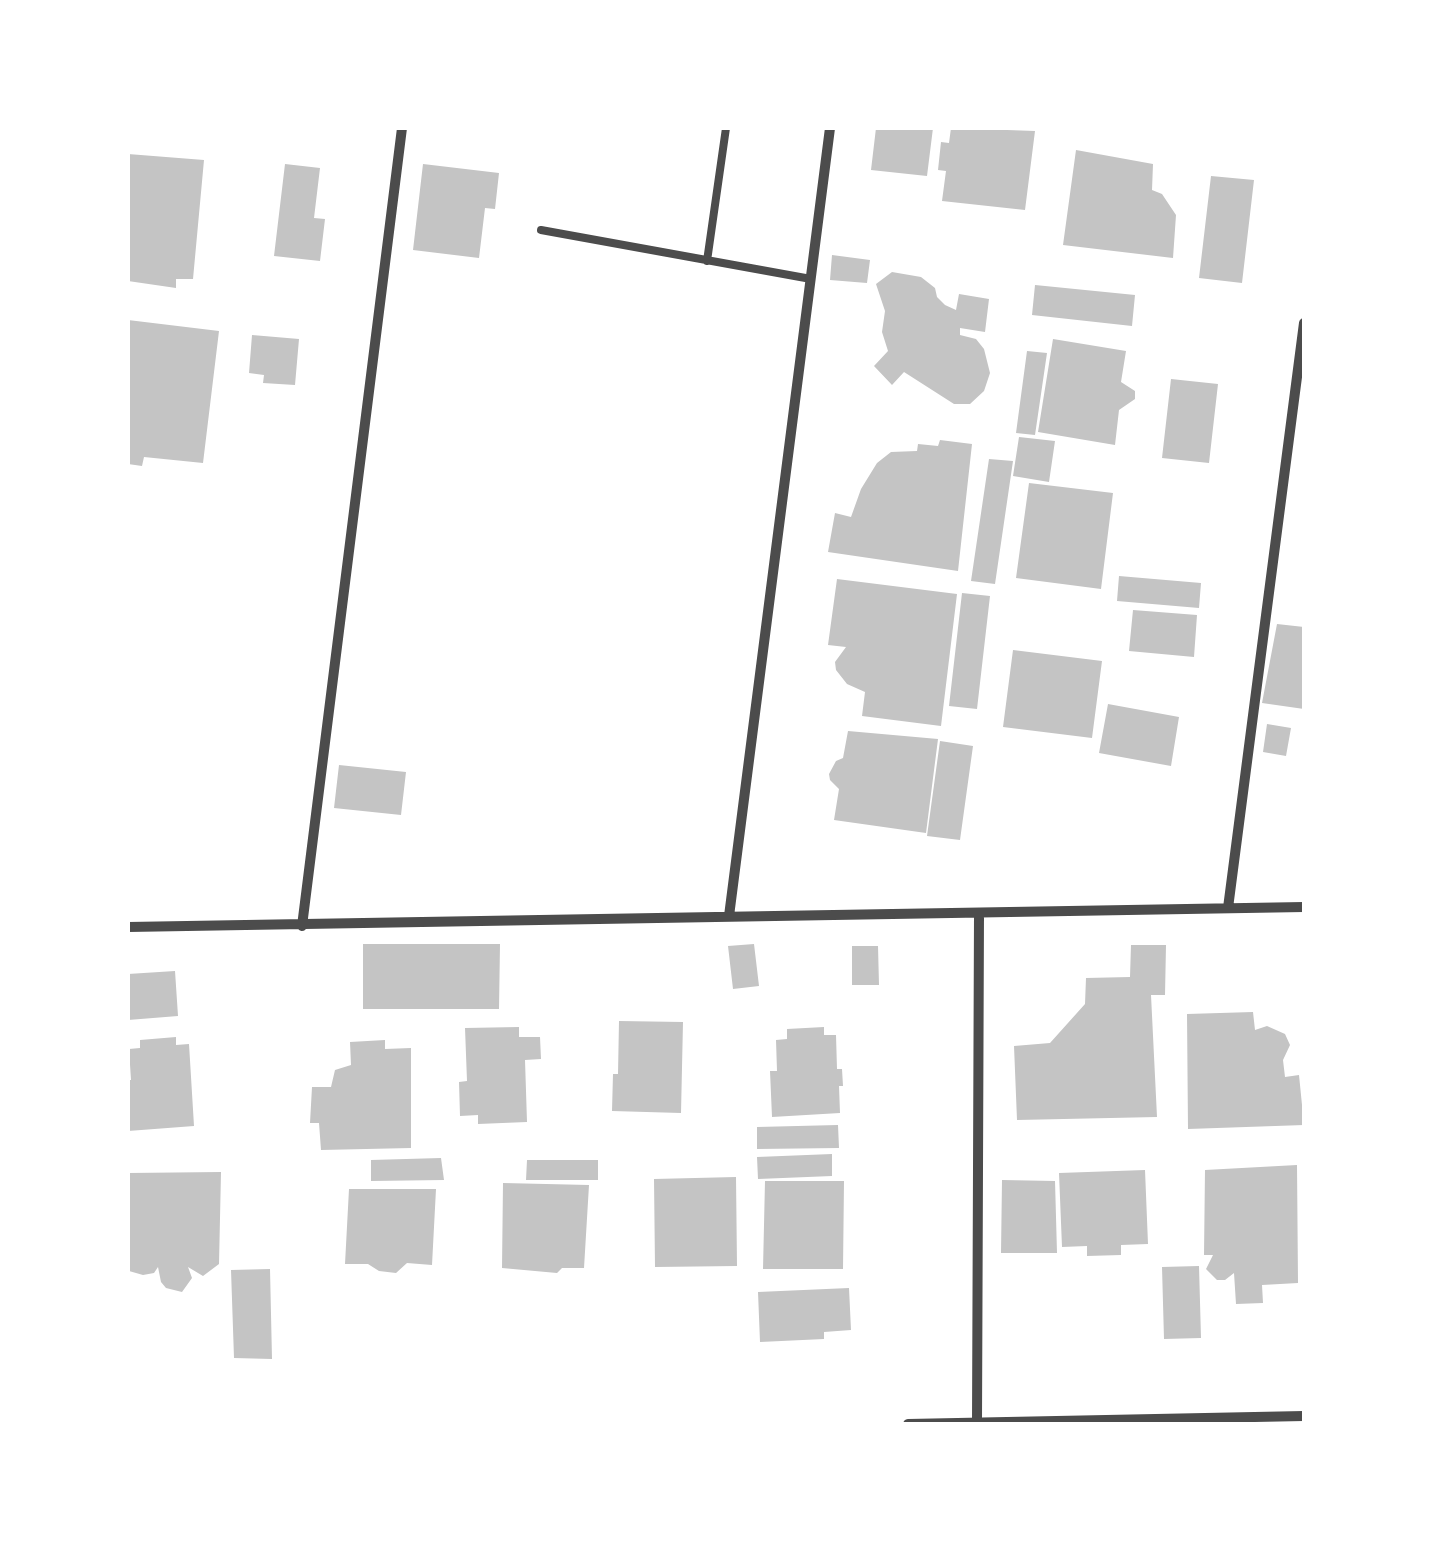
<!DOCTYPE html>
<style>
body{margin:0}
#map{position:relative;width:1432px;height:1552px;overflow:hidden;background:#fff;font-family:"Asap Condensed",sans-serif}
canvas{display:block}
.frame{position:absolute;inset:0;border:130px solid #fff;pointer-events:none}
</style>
<div id="map">
<canvas width="1432" height="1552"></canvas>
<div class="frame"></div>
</div>
<script>
const c = document.querySelector('canvas').getContext('2d');
c.lineJoin = 'round';
function paint(path, color) { c.fillStyle = color; c.fill(path, 'evenodd'); }
const shape = rows => new Path2D(rows.map(r => 'M' + r).join(''));
function trace(path, color, width, dash) { c.strokeStyle = color; c.lineWidth = width; c.lineCap = dash ? 'butt' : 'round'; c.setLineDash(dash || []); c.stroke(path); }
const building = shape([
 [876,128,933,128,927,176,871,170],
 [951,128,1035,131,1025,210,942,201,946,171,938,170,941,142,949,143],
 [1076,150,1153,164,1152,190,1162,194,1176,215,1173,258,1063,245],
 [128,154,204,160,193,279,176,279,176,288,128,281],
 [285,164,320,168,314,218,325,219,320,261,274,256],
 [423,164,499,173,495,209,485,208,479,258,413,250],
 [1211,176,1254,180,1242,283,1199,278],
 [832,255,870,260,867,283,830,280],
 [892,272,921,277,935,288,937,297,945,305,956,310,959,294,989,299,985,332,960,328,960,335,976,339,984,349,990,373,984,391,970,404,954,404,904,372,892,385,874,366,888,351,882,332,885,311,876,284],
 [1035,285,1135,295,1132,326,1032,315],
 [128,320,219,331,203,463,144,457,142,466,128,464],
 [252,335,299,339,295,385,263,383,264,375,249,373],
 [1053,339,1126,351,1121,382,1135,391,1135,399,1119,410,1115,445,1038,432],
 [1027,351,1047,353,1035,435,1016,433],
 [1171,379,1218,384,1209,463,1162,458],
 [1019,437,1055,441,1049,482,1013,476],
 [940,440,972,444,958,571,828,552,835,513,851,517,861,489,877,463,891,452,917,451,918,444,938,446],
 [989,459,1013,461,995,584,971,581],
 [1029,483,1113,493,1101,589,1016,578],
 [1119,576,1201,583,1199,608,1117,601],
 [837,579,957,594,941,726,862,716,865,692,847,684,836,670,835,662,846,647,828,645],
 [962,593,990,596,977,709,949,706],
 [1133,610,1197,615,1194,657,1129,651],
 [1277,624,1304,627,1304,709,1262,703],
 [1013,650,1102,661,1092,738,1003,727],
 [1108,704,1179,717,1171,766,1099,753],
 [1267,724,1291,728,1286,756,1263,752],
 [848,731,938,739,926,833,834,820,839,789,830,780,829,774,836,761,843,758],
 [940,741,973,746,960,840,927,836],
 [339,765,406,772,401,815,334,808],
 [363,944,500,944,499,1009,363,1009],
 [754,944,759,986,733,989,728,946],
 [1131,945,1166,945,1165,995,1151,995,1157,1117,1017,1120,1014,1046,1050,1043,1085,1004,1086,978,1130,977],
 [852,946,878,946,879,985,852,985],
 [175,971,178,1016,128,1020,128,974],
 [1253,1012,1255,1030,1267,1026,1285,1034,1290,1045,1283,1060,1285,1077,1299,1075,1304,1125,1188,1129,1187,1014],
 [619,1021,683,1022,681,1113,612,1111,613,1074,618,1074],
 [519,1027,519,1037,540,1037,541,1059,525,1060,527,1122,478,1124,478,1115,460,1116,459,1082,467,1081,465,1028],
 [824,1027,824,1035,836,1035,837,1069,842,1069,843,1086,839,1086,840,1113,772,1117,770,1071,777,1071,776,1040,787,1039,787,1029],
 [176,1037,176,1045,189,1044,194,1126,128,1131,128,1080,131,1080,129,1049,140,1048,140,1040],
 [385,1040,385,1049,411,1048,411,1148,321,1150,319,1123,310,1123,312,1087,331,1087,335,1070,351,1065,350,1042],
 [838,1125,839,1148,757,1149,757,1127],
 [832,1154,832,1176,758,1179,757,1157],
 [441,1158,444,1180,371,1181,371,1160],
 [527,1160,598,1160,598,1180,526,1180],
 [1297,1165,1298,1283,1262,1285,1263,1303,1236,1304,1234,1273,1225,1280,1217,1280,1206,1269,1213,1255,1204,1255,1205,1170],
 [1145,1170,1148,1244,1121,1245,1121,1255,1087,1256,1087,1246,1062,1247,1059,1173],
 [221,1172,219,1264,203,1276,188,1267,192,1278,182,1292,166,1288,161,1282,158,1267,154,1273,143,1275,129,1271,128,1173],
 [736,1177,737,1266,655,1267,654,1179],
 [1002,1180,1055,1181,1057,1253,1001,1253],
 [765,1181,844,1181,843,1269,763,1269],
 [503,1183,589,1185,584,1268,562,1268,557,1273,502,1268],
 [349,1189,436,1189,432,1265,407,1263,396,1273,379,1271,368,1264,345,1264],
 [1199,1266,1201,1338,1164,1339,1162,1267],
 [270,1269,272,1359,234,1358,231,1270],
 [849,1288,851,1330,824,1332,824,1339,760,1342,758,1292]
]);
const service = shape([
 [541,230,811,279],
 [707,261,726,128]
]);
const minor = shape([
 [1228,908,1304,323],
 [729,916,830,128],
 [302,926,402,128],
 [128,927,1304,907],
 [977,1422,979,914],
 [908,1424,1304,1416]
]);
paint(building, '#c4c4c4');
trace(service, '#4c4c4c', 8);
trace(minor, '#4c4c4c', 10);
</script>
